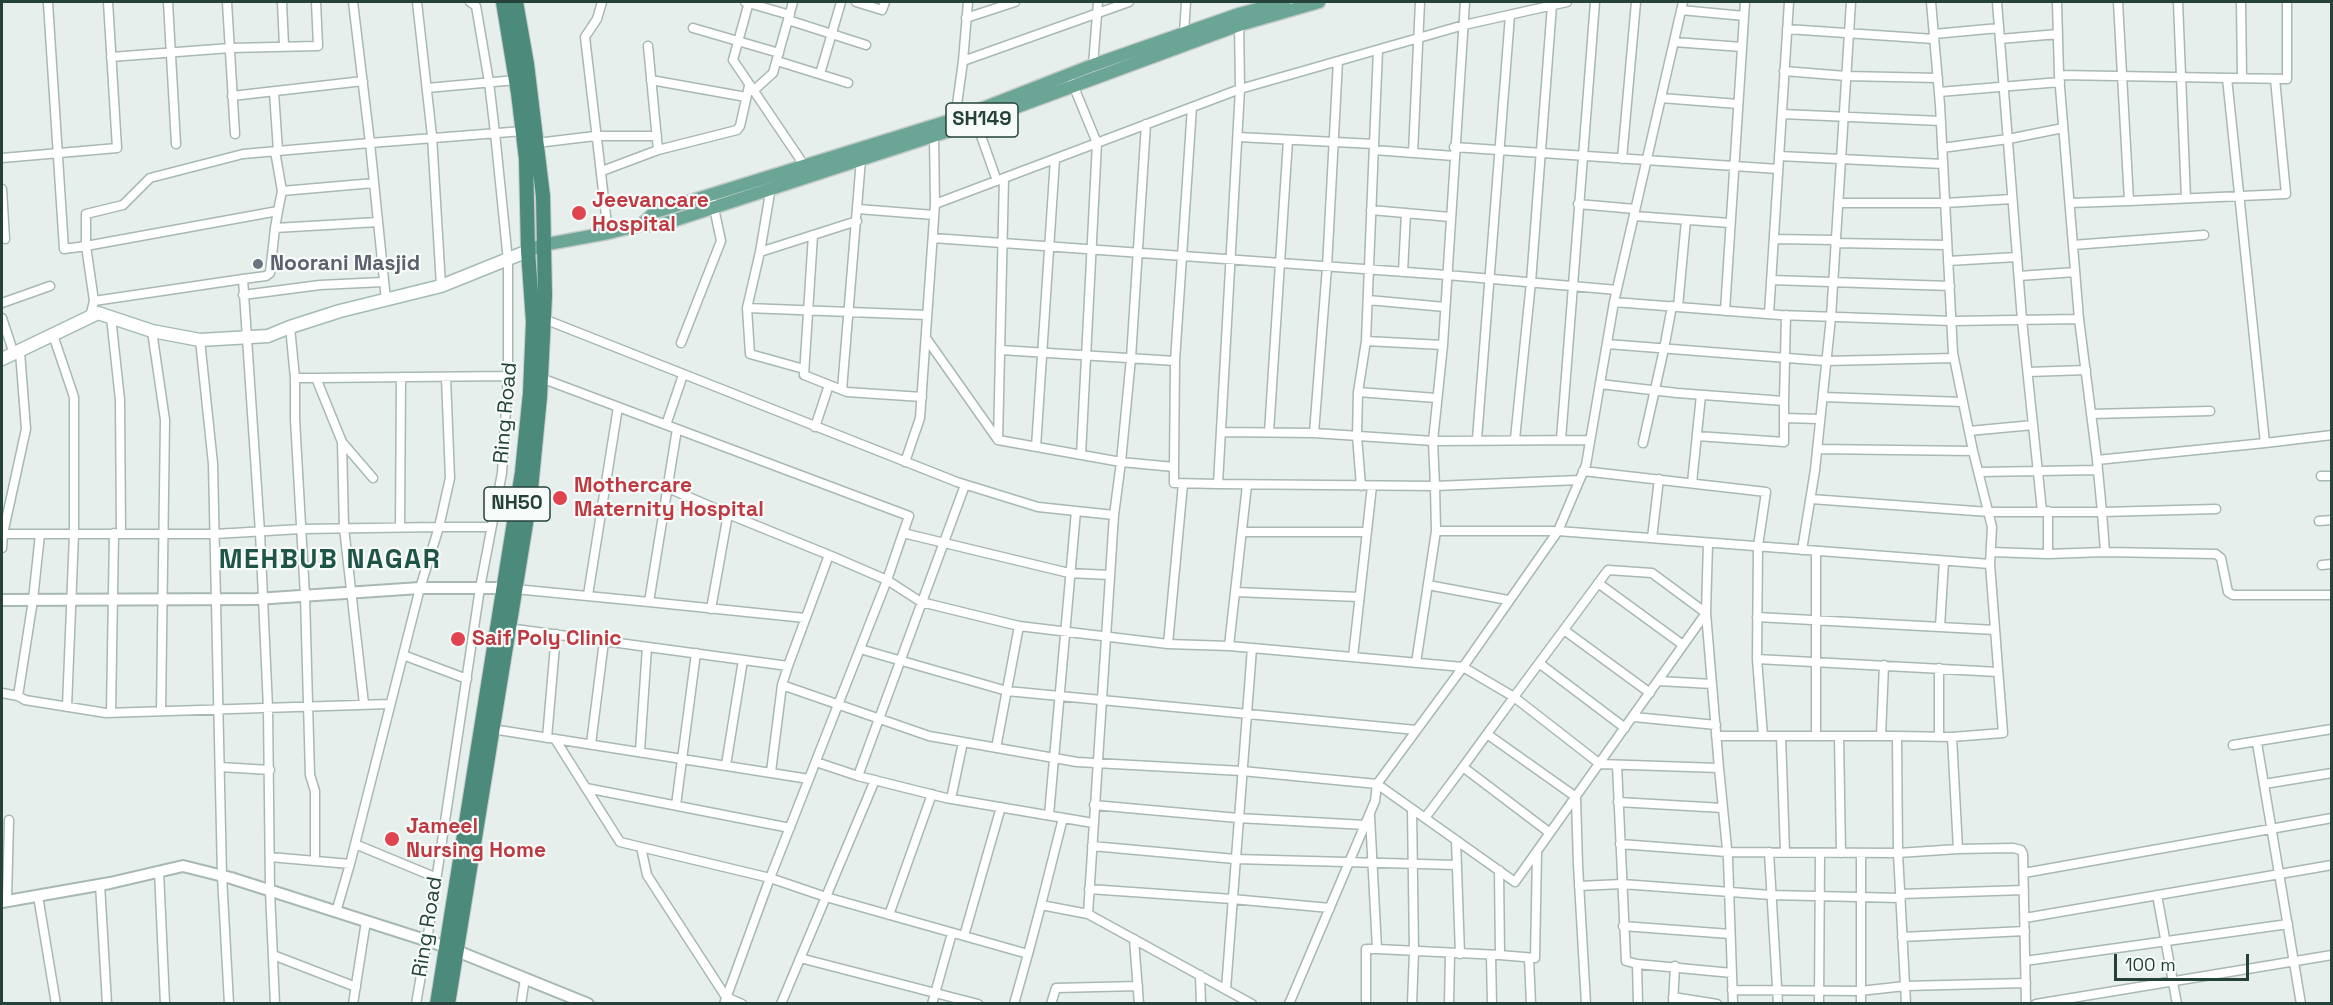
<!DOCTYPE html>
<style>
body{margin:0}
#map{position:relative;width:2333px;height:1005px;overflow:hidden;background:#e6efeb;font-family:"Space Grotesk",sans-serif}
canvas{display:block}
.frame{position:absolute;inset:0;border:3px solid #24423a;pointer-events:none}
.scale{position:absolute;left:2114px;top:954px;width:135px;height:27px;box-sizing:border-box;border:3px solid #24423a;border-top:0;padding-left:8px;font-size:18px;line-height:21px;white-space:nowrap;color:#24423a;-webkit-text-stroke:4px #f7fbf9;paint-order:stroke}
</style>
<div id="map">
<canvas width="2333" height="1005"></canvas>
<div class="frame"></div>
<div class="scale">100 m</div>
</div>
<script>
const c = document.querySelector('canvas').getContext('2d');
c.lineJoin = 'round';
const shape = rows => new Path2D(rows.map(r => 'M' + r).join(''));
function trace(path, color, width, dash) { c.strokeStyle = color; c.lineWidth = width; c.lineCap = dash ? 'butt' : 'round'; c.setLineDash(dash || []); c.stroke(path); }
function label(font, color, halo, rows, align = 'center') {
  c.font = font + ' "Space Grotesk",sans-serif'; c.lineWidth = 4.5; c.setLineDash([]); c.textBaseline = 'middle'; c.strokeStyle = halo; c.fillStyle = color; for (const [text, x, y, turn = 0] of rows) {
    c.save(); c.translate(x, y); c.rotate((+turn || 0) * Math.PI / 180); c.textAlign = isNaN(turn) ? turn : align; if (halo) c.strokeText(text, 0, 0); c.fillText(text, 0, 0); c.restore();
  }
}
const minor = shape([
 [168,2,176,144],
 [227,2,235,134],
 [282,2,284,46],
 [353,2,370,143,523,131],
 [417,2,432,136,441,286],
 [602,2,597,19,585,37,608,233],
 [745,2,790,15],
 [749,2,733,60,804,165],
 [856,2,882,10,885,2],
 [1997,2,2022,320,2042,511],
 [2178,2,2186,198],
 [2241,2,2242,78],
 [48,3,64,249,86,246,94,301,90,317],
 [1681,10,1744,16],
 [966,18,1015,2],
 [788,20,866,45],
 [1239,21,1240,89,1218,484,1435,486,1433,441,1443,345,1465,2],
 [693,28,779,53],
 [1787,29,1934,39],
 [1184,33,1186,2],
 [1934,34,1999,28],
 [2000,39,2058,34],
 [1674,42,1742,47],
 [648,46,658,150],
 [111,57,230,48,318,46,316,2],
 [777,61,848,83],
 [963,61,1129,2],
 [1093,65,1098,2],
 [1784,71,1846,76,1938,78],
 [820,74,841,2],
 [1069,75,1097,143,1081,455],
 [2059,75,2287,79,2287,2],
 [651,80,746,97],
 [427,88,516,80],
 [753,91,773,73,793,2],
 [274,92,278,151],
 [1939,92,2060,82],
 [232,96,363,81],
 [1661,98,1738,104],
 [1782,114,1941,121],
 [955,119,963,61,968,2],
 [975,119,997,181],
 [1238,137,1374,144,1378,50],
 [537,143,595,136,657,136],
 [1454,147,1778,169],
 [1942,148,2008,139,2063,128],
 [1374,150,1454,156],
 [275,151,282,191,278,211],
 [1413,153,1420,2],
 [1779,156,1943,164],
 [2,158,117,148,108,2],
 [1622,159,1636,2],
 [602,171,658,150,737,130,740,126,749,86],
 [771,187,760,252,747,308,927,315],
 [2,189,5,239],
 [282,191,374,183],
 [2129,201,2286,194,2275,79],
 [1838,203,1945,203,2012,199],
 [2070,203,2129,201,2118,2],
 [935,204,1240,89,1464,25,1567,2],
 [1578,204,1635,209],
 [858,209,934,215],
 [1371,210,1450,217],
 [1634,216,1730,223],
 [378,222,275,228,278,211,86,246,86,214,123,205,150,178,243,154,370,143,386,300],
 [813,235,804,375,847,392,922,397],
 [933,238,1447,275,1617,290],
 [1774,239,1835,240],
 [1835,243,1947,245],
 [2073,245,2204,235],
 [760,252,857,221],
 [1948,261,2017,257],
 [1403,272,1406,213],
 [2019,276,2075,272],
 [243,279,266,276,270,273,275,228],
 [1771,280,1950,286],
 [243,295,320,285,383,282],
 [1368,300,1445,307],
 [94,301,243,279,260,532,268,708,270,891,275,1004],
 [1614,302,1780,315,1952,321,2079,319],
 [2,303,50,286],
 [1678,307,1686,220],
 [747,308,750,354,804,369],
 [1725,311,1745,2],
 [1769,314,1789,2],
 [111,317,120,400,121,533],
 [2,318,14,354],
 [544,319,957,482,1038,507,1114,515,1121,462,1174,467,1174,483,1218,484],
 [290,327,295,378,295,419,305,596,310,775,315,791,315,861],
 [152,331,165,420,161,711],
 [53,335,74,397,74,534,67,707],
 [926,338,998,440,1121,462,1131,358,1146,124],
 [200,340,213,464,222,876,229,1004],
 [1366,341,1443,345],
 [681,343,721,241,713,203],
 [1607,344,1826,361,1954,358],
 [1001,350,1175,361,1174,467],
 [1175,361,1192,107],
 [2028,372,2086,370],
 [295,378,316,378,342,442,344,528,364,704],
 [316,378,508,376],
 [541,378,909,516,903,533,1069,573,1109,575],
 [1600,384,1677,393,1784,401,1786,315],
 [842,390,861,159],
 [1358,392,1436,398],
 [1823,397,1963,402],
 [2091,414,2210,411],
 [1784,418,1820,419],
 [666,425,683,375],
 [815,427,829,385],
 [677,429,649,602,805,618],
 [1969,431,2033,425],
 [1221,432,1314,433,1327,267,1338,61],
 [1269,432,1288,140],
 [1314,433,1433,441,1590,440],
 [1697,436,1784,442,1784,401],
 [1477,439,1510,15],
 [1515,439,1531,282,1552,5],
 [998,440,1004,178],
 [1561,440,1595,2],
 [342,442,373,478],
 [1643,443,1664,349,1672,306],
 [2265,443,2332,435],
 [1036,447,1055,159],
 [1817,449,1973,451],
 [2097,460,2265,443,2227,78],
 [905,462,920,418,935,204,934,136],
 [1583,471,1766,492,1758,546,1757,659,1998,672],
 [1979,472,2098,470],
 [2321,476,2332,476],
 [1692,483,1701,395],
 [965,485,858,776,946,798,1093,823],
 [1361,486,1357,436,1358,392,1366,341,1374,144],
 [668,488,728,514],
 [1811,499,1989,512,2102,512,2097,460,2079,319,2059,75,2057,2],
 [2048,511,2048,554,2105,552,2216,554,2221,558,2228,592,2233,595,2332,595],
 [1114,515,1088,914,1252,1004],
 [2319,521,2332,520],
 [400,527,401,377],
 [1436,531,1558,531,1990,564,1992,527,1973,451,1953,353,1940,105,1931,2],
 [1242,532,1367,532],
 [3,534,26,429,20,352],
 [1652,538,1659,479],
 [2,548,3,534,215,534,301,529,439,527,450,478,446,377],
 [1802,550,1815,470,1831,317,1851,2],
 [1816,551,1816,736,1897,736],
 [1991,552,2048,554],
 [2105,552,2102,512,2216,509],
 [2322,565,2332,564],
 [1598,583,1683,645],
 [1428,585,1508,600],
 [515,589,649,602],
 [1235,592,1359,597],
 [588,595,618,407],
 [711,609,728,514,829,555],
 [1757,617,1995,630],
 [1940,627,1944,561],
 [508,628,788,666,782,685,929,736,1077,762,1242,771,1377,784,1463,667,1558,531,1586,465,1614,302,1683,2],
 [1564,630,1650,693],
 [1168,644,1229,646],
 [1252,648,1463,667,1514,697,1600,764,1719,768,1706,613,1652,573,1608,570,1514,697,1487,734,1463,767,1425,818],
 [860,649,1007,691,1416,730],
 [403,655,467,679],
 [1353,657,1372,486],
 [1757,659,1763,736],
 [1416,663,1436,531,1435,486,1579,480],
 [1539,663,1625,728],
 [788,666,829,555,887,580,903,533],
 [1939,668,1939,735],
 [1659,681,1712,684],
 [2,693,18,696,25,700,106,713,390,704],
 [18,696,33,600,40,534],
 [111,713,114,533],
 [1634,717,1716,725],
 [492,729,809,779],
 [1487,734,1576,797,1578,865,1586,1004],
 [1716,736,1816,736],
 [1781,736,1785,852],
 [1839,736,1841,853],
 [1881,736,1884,665],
 [1952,737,1958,849],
 [547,738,556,634],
 [555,739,620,842,770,878,826,897,1028,954,1041,905,1088,914],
 [2257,743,2301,1004],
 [591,744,604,641],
 [2233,745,2332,729],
 [996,748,1019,626],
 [640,751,647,647],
 [816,762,858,776],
 [726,765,743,660],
 [1617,765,1626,961,1637,964,1638,1004],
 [220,767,270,770],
 [1463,767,1550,833],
 [1719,768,1728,859,1733,1004],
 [771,772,782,685],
 [2264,784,2332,773],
 [586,788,790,828],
 [951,799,963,742],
 [1618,802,1723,808],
 [676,805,696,653],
 [1094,805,1238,818,1365,825],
 [1412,809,1414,952,1412,1004],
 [1049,815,1076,511],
 [1370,816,1377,949,1500,955,1499,870],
 [1456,840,1460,954],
 [355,844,437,878],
 [1620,844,1727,852,1898,853,1897,736,1952,737,2003,733,1990,564],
 [1092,846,1235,859,1457,865],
 [641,847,647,875,726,997,742,1004],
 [1769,852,1778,1004],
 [270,857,350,864,336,912],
 [350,864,420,588,439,527,491,527],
 [159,871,165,1004],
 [2024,873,2332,818],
 [100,884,107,1004],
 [1579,886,1622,884,1771,895,1901,898],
 [1089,889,1232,899,1330,908],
 [1901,894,2024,890],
 [2157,895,2177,1004],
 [38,896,56,1004],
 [7,901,9,820],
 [1041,905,1063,818],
 [889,915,932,794],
 [2025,918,2332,865],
 [1623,926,1730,934],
 [964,936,1001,807],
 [1902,937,2025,931],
 [1134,939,1139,1004],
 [273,955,356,987],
 [1491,955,1492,1004],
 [1500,955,1535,958,1537,853],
 [800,958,978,1004],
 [1529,958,1531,1004],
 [2025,961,2288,924],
 [1637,964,1732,973],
 [1200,975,1201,1004],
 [1226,989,1252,648,1229,646,1247,485],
 [1732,990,1860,991,1905,986,2026,983],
 [1673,997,1717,1004],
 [353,1004,366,921],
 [416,1004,427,941,480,588,502,473,508,376,508,261,495,133,489,82,476,6,470,2],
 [521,1004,525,978],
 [724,1004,770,878,887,580,921,602,1019,626,1168,644,1183,484],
 [781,1004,875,780],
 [932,1004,952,933],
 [1014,1004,1028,954],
 [1051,1004,1056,988,1138,986],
 [1289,1004,1375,801,1377,784,1515,882,1706,613,1708,543],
 [1366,1004,1366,949,1377,949],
 [1449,1004,1450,953],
 [1673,1004,1675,966],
 [1819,1004,1820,853],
 [1861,1004,1861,853],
 [1906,1004,1898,853,1958,849,2013,848,2021,850,2023,854,2026,1004],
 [2036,1004,2332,955]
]);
const tertiary = shape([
 [2,600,256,599,420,588,509,588],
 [2,902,110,883,183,866,231,878,447,947,588,1004]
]);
const secondary = shape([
 [2,359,98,313,152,331,200,340,268,336,290,327,340,311,441,286,528,251]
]);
const primary = shape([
 [641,225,655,212,955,119,1093,65,1239,14,1284,2],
 [528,251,542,245,608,233,641,225,660,225,976,122,1239,25,1319,2]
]);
const trunk = shape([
 [437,1004,522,472,530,393,533,322,528,251,526,159,518,93,503,2],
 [448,1004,530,499,540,397,545,296,543,196,527,64,516,2]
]);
const markers = [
 [579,213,8,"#e0444e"],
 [258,264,6,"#6b7280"],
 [560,498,8,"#e0444e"],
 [458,639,8,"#e0444e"],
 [392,839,8,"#e0444e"]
];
const shields = [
 [982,120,72],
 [517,504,66]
];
const shieldNames = [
 ["SH149",982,120],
 ["NH50",517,504]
];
const healthNames = [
 ["Jeevancare",592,201],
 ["Hospital",592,225],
 ["Mothercare",574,486],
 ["Maternity Hospital",574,510],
 ["Saif Poly Clinic",472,639],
 ["Jameel",406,827],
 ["Nursing Home",406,851]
];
const worshipNames = [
 ["Noorani Masjid",270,264]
];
const streetNames = [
 ["Ring Road",506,413,-85],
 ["Ring Road",428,927,-81]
];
const districtNames = [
 ["MEHBUB NAGAR",330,561]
];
trace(minor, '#a8b8b2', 11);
trace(tertiary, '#a8b8b2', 14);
trace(secondary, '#a4bbb3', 15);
trace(primary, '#c2cac8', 15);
trace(trunk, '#c2cac8', 16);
trace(minor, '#fff', 8);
trace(tertiary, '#fff', 10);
trace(secondary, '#fff', 12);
trace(primary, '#6aa596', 12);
trace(trunk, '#4c8a7c', 14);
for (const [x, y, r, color] of markers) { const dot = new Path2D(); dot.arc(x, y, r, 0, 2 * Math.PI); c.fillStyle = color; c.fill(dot); trace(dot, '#f7fbf9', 2); }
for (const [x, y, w] of shields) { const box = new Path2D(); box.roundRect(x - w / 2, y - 17, w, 34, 4.5); c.fillStyle = '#f7fbf9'; c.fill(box); trace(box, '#24423a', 1.5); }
label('bold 20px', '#24423a', null, shieldNames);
label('bold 21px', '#be3a42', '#f7fbf9', healthNames, 'left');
label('bold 21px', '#5b616d', '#f7fbf9', worshipNames, 'left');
label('21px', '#24423a', '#f7fbf9', streetNames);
c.letterSpacing = '1.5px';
label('bold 27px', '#1f5548', '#f7fbf9', districtNames);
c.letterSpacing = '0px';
</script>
